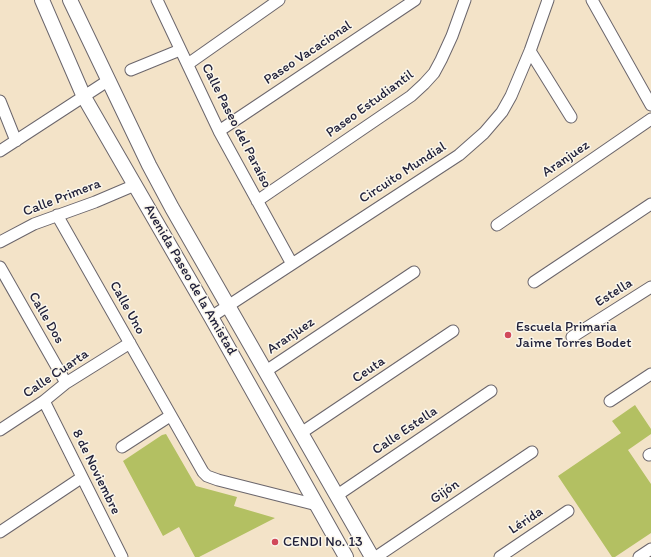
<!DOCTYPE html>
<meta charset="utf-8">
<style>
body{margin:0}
canvas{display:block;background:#f3e3c8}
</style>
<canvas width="651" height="557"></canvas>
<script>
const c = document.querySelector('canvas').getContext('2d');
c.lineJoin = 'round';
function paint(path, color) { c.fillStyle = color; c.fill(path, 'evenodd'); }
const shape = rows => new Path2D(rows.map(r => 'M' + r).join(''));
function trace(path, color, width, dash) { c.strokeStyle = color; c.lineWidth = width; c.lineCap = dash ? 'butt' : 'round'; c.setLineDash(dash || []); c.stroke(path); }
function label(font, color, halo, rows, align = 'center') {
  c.font = font + ' Itim,sans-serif'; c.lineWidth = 3; c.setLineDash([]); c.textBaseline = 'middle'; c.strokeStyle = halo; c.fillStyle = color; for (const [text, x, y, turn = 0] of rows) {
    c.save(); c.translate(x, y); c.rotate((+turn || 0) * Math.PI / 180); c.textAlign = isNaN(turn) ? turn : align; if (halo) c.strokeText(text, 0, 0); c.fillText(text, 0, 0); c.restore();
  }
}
const green = shape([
 [635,405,651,429,651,434,628,450,651,484,651,533,615,557,612,557,558,476,621,433,612,421],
 [166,434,196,486,237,497,234,506,275,518,199,557,195,557,179,527,163,536,123,461,162,435]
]);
const minor = shape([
 [157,0,219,131,292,264],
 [592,0,651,105],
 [530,51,571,117],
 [188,64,279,0],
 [131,70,180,50],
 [0,101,16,141],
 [219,131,415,0],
 [0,151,109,80],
 [257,201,411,96,424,84,434,73,441,60,452,36,465,0],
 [57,215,203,472,207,476,218,480,317,505],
 [497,225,651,119],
 [0,242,34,224,95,202,135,185],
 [0,267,66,383],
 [534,282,651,204],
 [211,317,459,155,484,133,502,112,511,96,530,51,548,0],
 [572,337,651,287],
 [266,371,414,272],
 [44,401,122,557],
 [610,401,651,374],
 [0,430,44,401,66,383,130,343],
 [301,433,453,331],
 [122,447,170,416],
 [649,455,651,454],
 [336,496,491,391],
 [0,532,81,478],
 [376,557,532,452],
 [500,557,568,511],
 [639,557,651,549]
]);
const tertiary = shape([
 [42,0,84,97,211,317,346,557],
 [70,0,149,165,172,208,372,557]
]);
const markers = [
 [508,335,4,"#d1495b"],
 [275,542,4,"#d1495b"]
];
const streetNames = [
 ["Paseo Vacacional",308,53,-34],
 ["Paseo Estudiantil",370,104,-36],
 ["Calle Paseo del Paraíso",236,126,63],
 ["Aranjuez",566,159,-34],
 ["Circuito Mundial",403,173,-33],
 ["Calle Primera",62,198,-21],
 ["Avenida Paseo de la Amistad",190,280,60],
 ["Estella",614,293,-32],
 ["Calle Uno",127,308,61],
 ["Calle Dos",46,318,60],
 ["Aranjuez",291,336,-34],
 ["Ceuta",369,370,-34],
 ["Calle Cuarta",56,374,-34],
 ["Calle Estella",405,431,-34],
 ["8 de Noviembre",96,472,64],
 ["Gijón",445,492,-34],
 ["Lérida",526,521,-34]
];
const poiNames = [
 ["Escuela Primaria",516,327],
 ["Jaime Torres Bodet",516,343],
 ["CENDI No. 13",283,542]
];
paint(green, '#b3c062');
trace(minor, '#6b666c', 13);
trace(tertiary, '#6b666c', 16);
trace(minor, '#fff', 11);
trace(tertiary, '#fff', 14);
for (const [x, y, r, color] of markers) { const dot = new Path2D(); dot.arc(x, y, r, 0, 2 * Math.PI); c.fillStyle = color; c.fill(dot); trace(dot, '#fbf7ec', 1.5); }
label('14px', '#22223b', '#fbf7ec', streetNames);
label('14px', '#22223b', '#fbf7ec', poiNames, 'left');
</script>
